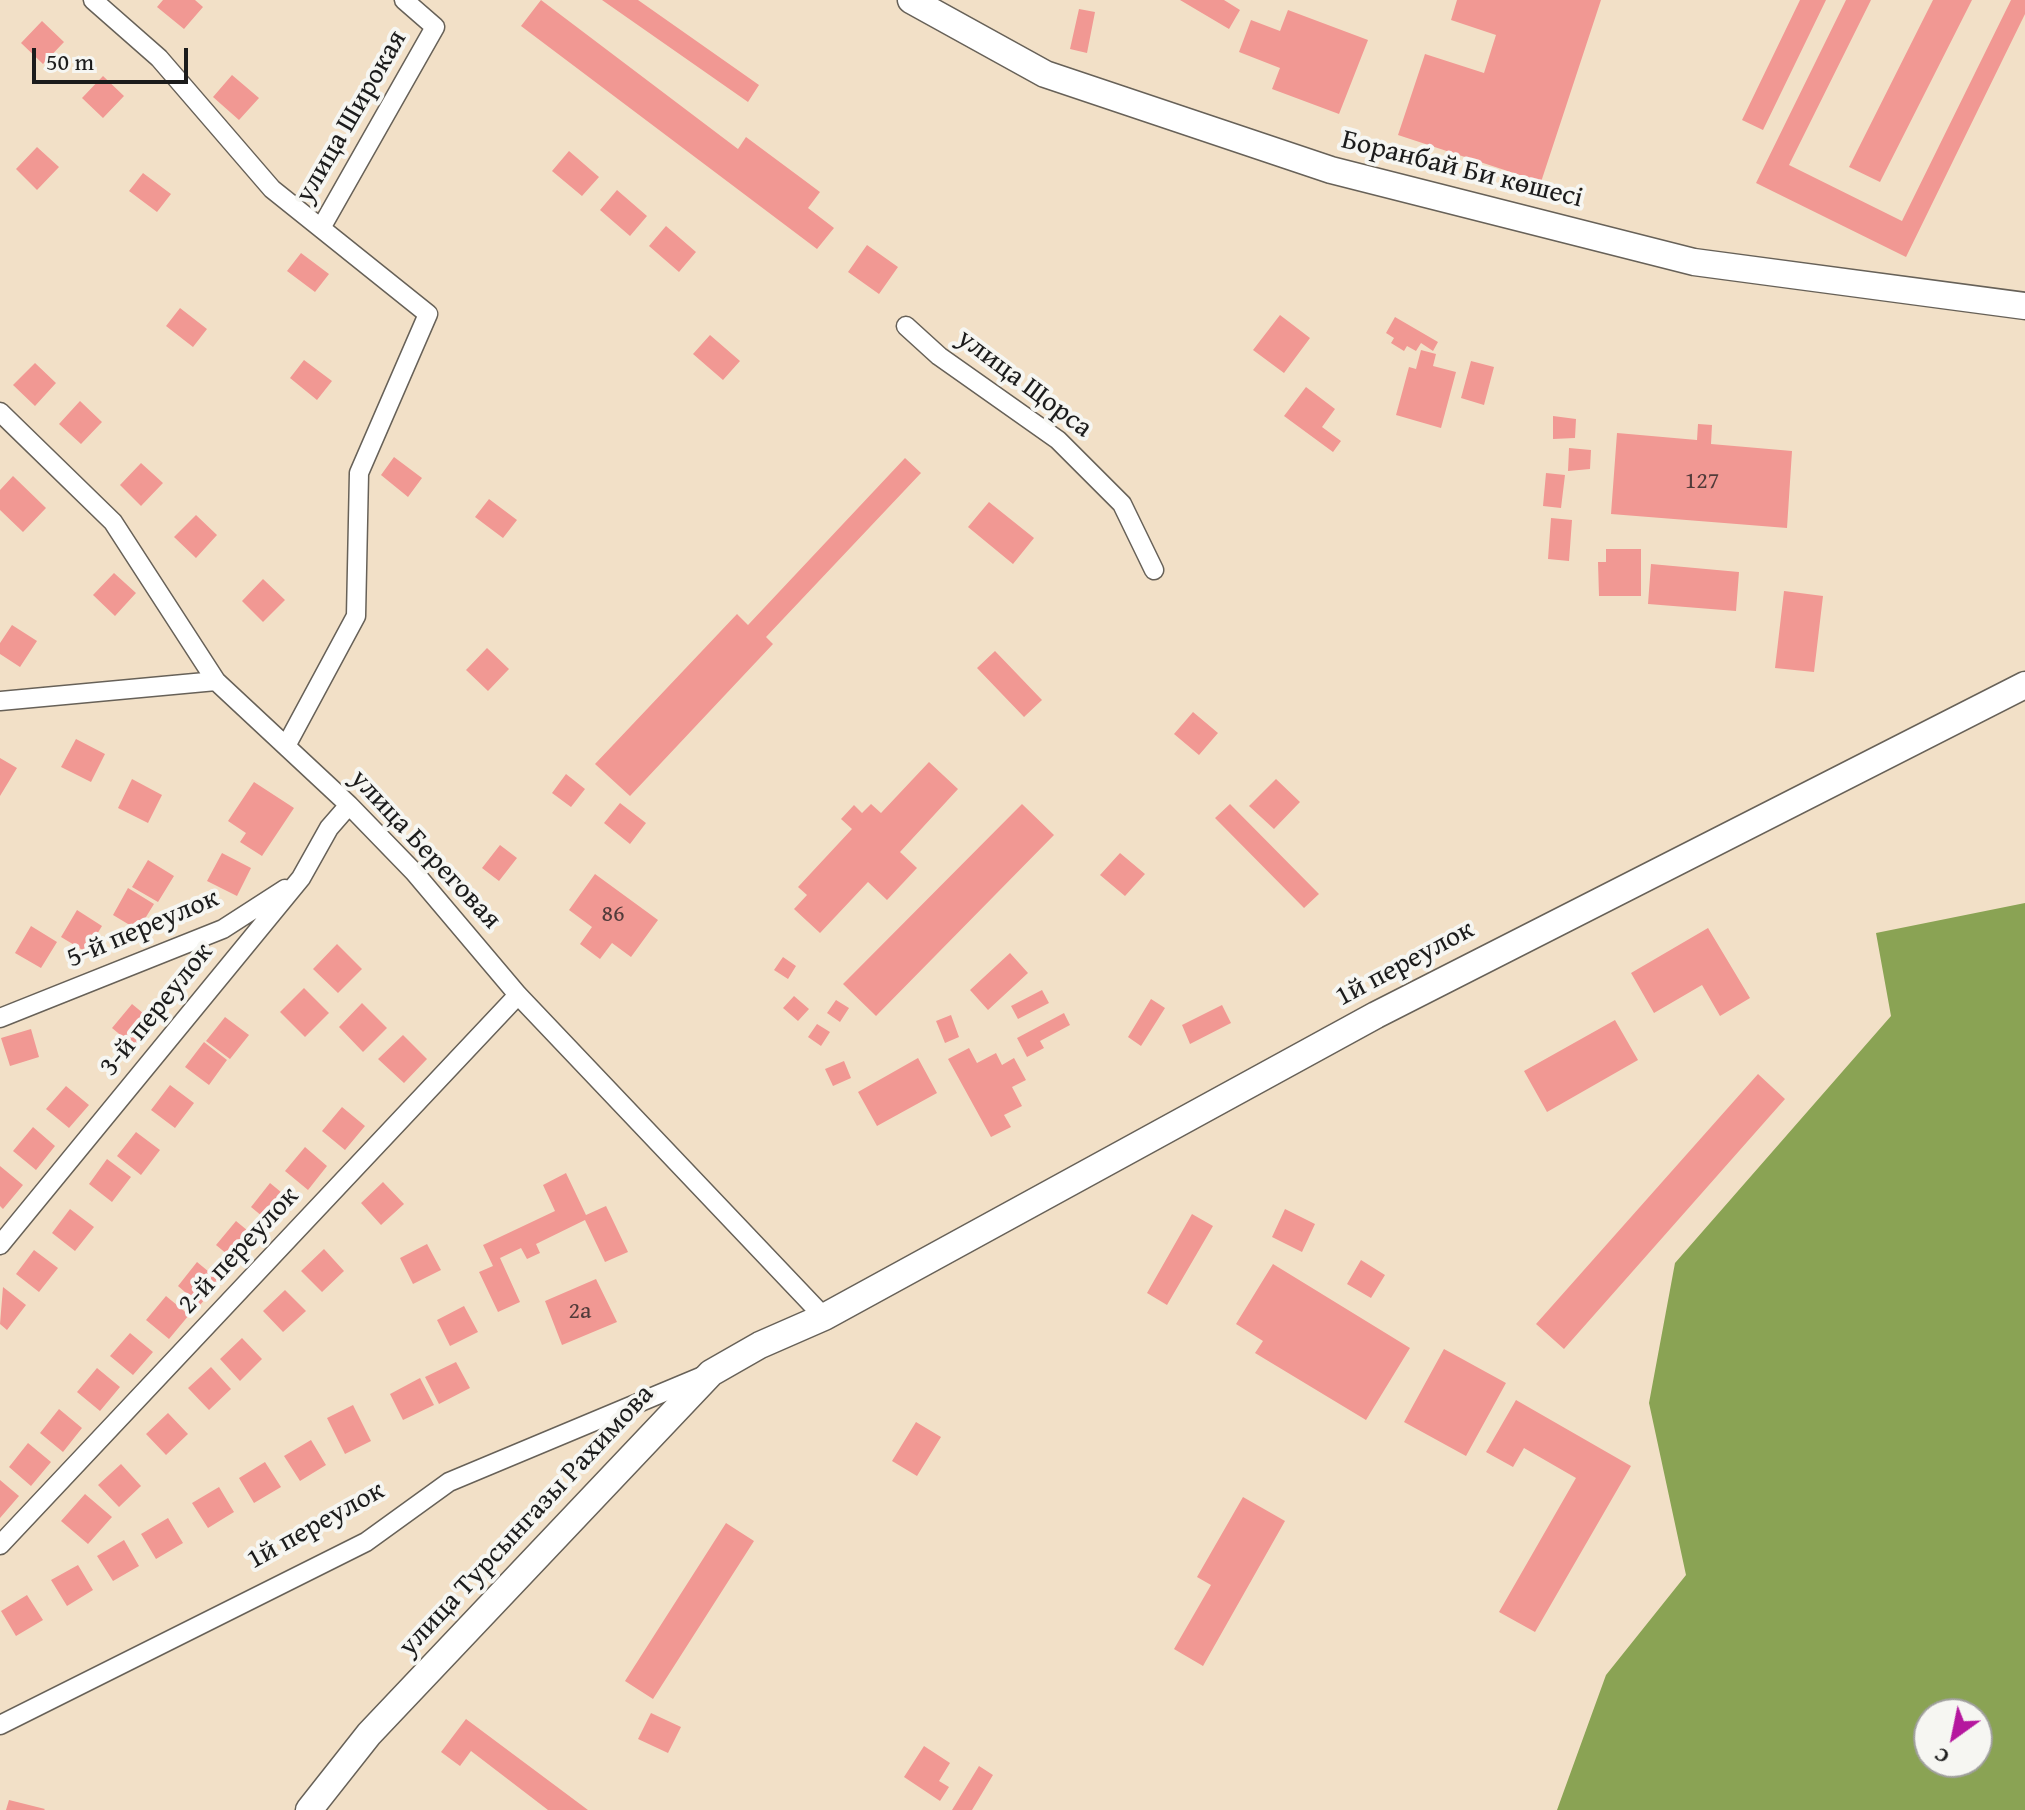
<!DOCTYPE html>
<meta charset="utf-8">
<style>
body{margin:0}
#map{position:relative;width:2025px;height:1810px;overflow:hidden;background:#f2e0c7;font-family:"Gentium Book Plus",serif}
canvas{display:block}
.north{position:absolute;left:1913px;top:1698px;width:80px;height:80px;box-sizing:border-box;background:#f6f6f2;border:2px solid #9f9f9c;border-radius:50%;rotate:213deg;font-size:22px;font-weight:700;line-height:32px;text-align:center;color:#1c1c1c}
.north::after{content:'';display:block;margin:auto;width:28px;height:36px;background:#b5179e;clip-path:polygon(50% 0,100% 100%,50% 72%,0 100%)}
.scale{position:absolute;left:32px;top:48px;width:156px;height:36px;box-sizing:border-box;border:4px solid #1c1c1c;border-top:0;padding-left:10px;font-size:24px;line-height:28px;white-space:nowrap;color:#1c1c1c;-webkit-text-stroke:6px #f6f6f2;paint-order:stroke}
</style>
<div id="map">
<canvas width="2025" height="1810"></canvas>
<div class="north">С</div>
<div class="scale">50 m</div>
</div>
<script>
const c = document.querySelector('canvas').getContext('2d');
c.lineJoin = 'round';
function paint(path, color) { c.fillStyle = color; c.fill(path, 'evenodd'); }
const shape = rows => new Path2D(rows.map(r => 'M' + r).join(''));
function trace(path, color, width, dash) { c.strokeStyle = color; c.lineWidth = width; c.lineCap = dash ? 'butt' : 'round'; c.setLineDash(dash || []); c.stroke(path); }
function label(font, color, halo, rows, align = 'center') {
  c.font = font + ' "Gentium Book Plus",serif'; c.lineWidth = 8; c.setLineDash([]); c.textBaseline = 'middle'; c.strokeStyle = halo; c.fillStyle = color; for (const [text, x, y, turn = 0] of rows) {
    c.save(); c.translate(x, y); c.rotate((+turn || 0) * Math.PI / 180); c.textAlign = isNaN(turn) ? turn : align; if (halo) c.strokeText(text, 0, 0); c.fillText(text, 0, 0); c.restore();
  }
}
const forest = shape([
 [2025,903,2025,1810,1557,1810,1606,1675,1686,1575,1649,1403,1675,1263,1891,1016,1876,933],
 [1929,1714,1977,1714,1977,1762,1929,1762]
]);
const building = shape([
 [163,0,195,0,203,7,184,29,157,7],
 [541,0,738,149,746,137,820,192,808,208,834,228,817,249,521,26],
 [602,0,638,0,759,85,748,102],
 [1180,0,1224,0,1240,10,1229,29],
 [1457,0,1601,0,1541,182,1398,135,1425,54,1484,73,1496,35,1451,20],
 [1800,0,1826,0,1763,130,1742,120],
 [1846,0,1871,0,1789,165,1902,221,2011,0,2025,0,2025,14,1906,257,1756,183],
 [1933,0,1972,0,1880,182,1849,167],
 [1079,9,1095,12,1087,53,1070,49],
 [1288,10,1368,40,1339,114,1272,89,1280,68,1239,52,1251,20,1280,31],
 [42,21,64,42,43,64,21,43],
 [232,75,259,98,239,120,213,97],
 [103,76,124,96,103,118,82,98],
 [37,147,59,167,37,190,16,169],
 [569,151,599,177,582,196,552,171],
 [143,173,171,194,157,212,129,191],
 [617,190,647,216,630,236,600,210],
 [666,226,696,252,679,272,649,246],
 [867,245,898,267,879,294,848,272],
 [301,253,329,274,315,292,287,271],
 [180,308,207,329,193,347,166,326],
 [1280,315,1310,338,1284,373,1253,350],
 [1395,317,1438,342,1433,351,1421,343,1416,351,1407,346,1404,351,1391,343,1394,338,1386,333],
 [710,335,740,361,723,380,693,354],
 [1421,350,1436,354,1433,366,1456,372,1441,428,1396,415,1409,367,1416,369],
 [304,360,332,381,317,400,290,378],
 [1471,361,1494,367,1484,405,1461,398],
 [35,363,56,383,35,406,13,385],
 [1306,387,1335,409,1322,427,1341,441,1333,452,1284,416],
 [80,401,102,422,81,444,59,424],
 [1553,416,1576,419,1575,438,1553,439],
 [1698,424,1712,425,1711,444,1792,451,1787,528,1611,514,1617,433,1697,440],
 [1569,448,1591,450,1590,469,1568,471],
 [394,457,422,478,408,497,381,475],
 [905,458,921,473,766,637,773,644,630,796,595,764,737,614,748,625],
 [141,463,163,483,141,506,120,485],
 [1546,473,1565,475,1561,508,1543,506],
 [13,476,46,508,23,532,0,510,0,490],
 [489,499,517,520,503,538,475,517],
 [989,502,1034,538,1013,564,968,527],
 [196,515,217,535,196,558,174,537],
 [1551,518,1572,520,1569,561,1548,559],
 [1606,549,1641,549,1641,596,1599,596,1598,562,1606,562],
 [1651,564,1739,572,1736,611,1648,604],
 [114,573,136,593,115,616,93,595],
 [263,579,285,600,263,622,242,601],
 [1784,591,1823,596,1814,672,1775,668],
 [12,625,37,641,20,667,0,654,0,643],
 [487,648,509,669,488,691,466,670],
 [995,651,1042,700,1024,717,977,668],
 [1193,712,1218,733,1199,755,1174,734],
 [76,739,105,754,91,782,61,767],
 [0,758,17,768,0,796],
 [929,762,958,789,900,852,917,868,887,900,868,882,820,933,794,909,807,895,798,887,852,829,841,819,854,805,862,813,871,804,881,813],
 [566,774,585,789,571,807,552,793],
 [132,779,162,795,148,823,118,808],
 [1276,779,1300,802,1274,829,1249,806],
 [254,782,294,808,262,856,240,842,246,833,228,821],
 [620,803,646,823,630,844,604,823],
 [1022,804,1054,835,876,1016,843,984],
 [1230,804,1319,894,1304,908,1215,818],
 [500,845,517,858,499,881,482,868],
 [222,853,251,868,237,896,207,881],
 [1120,853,1145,874,1125,896,1100,875],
 [148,860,174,876,158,902,132,887],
 [595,874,658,920,631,957,612,943,600,959,580,944,592,927,569,910],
 [128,888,154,904,138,930,113,915],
 [77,910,102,926,86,952,61,937],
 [31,926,57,942,41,968,15,953],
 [1708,928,1750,998,1720,1016,1702,985,1654,1013,1631,973],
 [337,944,362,969,338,993,313,969],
 [1010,953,1028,973,988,1010,970,990],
 [783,957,796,966,788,979,774,970],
 [304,988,329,1013,305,1037,280,1012],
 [1042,990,1049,1003,1018,1019,1011,1006],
 [794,996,809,1009,798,1021,783,1008],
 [1151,999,1165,1008,1141,1046,1128,1037],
 [836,1000,849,1008,840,1022,827,1013],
 [362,1003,387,1028,363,1052,339,1027],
 [132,1004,155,1023,135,1047,112,1028],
 [1222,1005,1231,1023,1190,1044,1182,1025],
 [1064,1013,1070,1025,1040,1041,1044,1048,1027,1057,1017,1038],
 [951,1015,959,1037,945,1043,936,1021],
 [225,1017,249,1035,230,1059,206,1041],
 [1615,1020,1638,1060,1547,1112,1524,1071],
 [817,1024,830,1032,821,1046,808,1037],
 [31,1029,39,1057,10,1066,1,1038],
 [403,1035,427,1059,404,1083,378,1059],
 [204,1042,227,1060,209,1085,185,1067],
 [969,1048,977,1063,996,1053,1002,1065,1014,1058,1026,1080,1012,1087,1022,1106,1004,1115,1011,1127,991,1137,948,1059],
 [918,1058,937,1093,877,1126,858,1092],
 [844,1061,851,1078,833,1086,825,1069],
 [1758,1074,1785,1099,1564,1349,1536,1324],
 [170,1085,194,1103,175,1128,151,1110],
 [66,1086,89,1105,69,1128,46,1109],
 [342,1107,365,1126,345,1150,322,1131],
 [33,1127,55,1146,36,1170,13,1151],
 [136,1132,160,1150,141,1175,117,1156],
 [305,1147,327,1166,308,1190,285,1171],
 [107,1159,131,1177,112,1202,89,1184],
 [0,1166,23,1185,3,1209,0,1206],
 [566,1173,586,1215,606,1206,628,1252,605,1262,585,1220,536,1244,540,1253,527,1259,521,1248,500,1258,520,1302,498,1312,479,1272,493,1266,483,1245,555,1211,543,1185],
 [383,1182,404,1204,381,1225,361,1203],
 [270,1183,293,1202,274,1226,251,1207],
 [70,1209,94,1227,75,1251,52,1233],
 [1285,1209,1315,1224,1302,1252,1272,1237],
 [1192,1214,1213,1226,1167,1305,1147,1293],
 [236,1221,259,1240,239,1264,216,1245],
 [427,1244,441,1270,413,1284,400,1258],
 [324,1249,344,1271,322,1292,301,1271],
 [34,1250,58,1268,39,1292,16,1274],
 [1361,1260,1385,1275,1371,1298,1347,1284],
 [197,1262,220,1281,200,1305,178,1286],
 [1273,1264,1410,1348,1366,1420,1255,1353,1263,1341,1236,1324],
 [596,1279,617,1322,562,1345,545,1301],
 [3,1287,26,1305,7,1330,0,1324],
 [285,1290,306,1311,283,1332,263,1311],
 [166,1296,189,1315,169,1339,146,1320],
 [464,1306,478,1332,450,1346,437,1320],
 [130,1333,153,1352,133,1375,110,1356],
 [242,1338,262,1359,240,1381,220,1359],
 [1444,1349,1506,1383,1466,1456,1404,1422],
 [456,1362,470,1388,439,1404,425,1377],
 [211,1367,231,1389,209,1410,188,1388],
 [97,1368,120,1387,100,1411,77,1392],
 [420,1378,434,1405,403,1420,390,1394],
 [1516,1400,1631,1466,1535,1632,1499,1612,1576,1478,1524,1448,1513,1467,1486,1452],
 [353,1405,371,1441,345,1454,327,1418],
 [59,1409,82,1428,63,1452,40,1433],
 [168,1413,188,1434,166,1455,146,1434],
 [916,1422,941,1437,917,1476,892,1461],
 [311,1440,326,1465,300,1481,284,1456],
 [28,1443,51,1462,31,1486,9,1467],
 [265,1462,281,1487,254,1503,239,1478],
 [121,1464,141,1486,119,1507,98,1485],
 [0,1480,19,1496,0,1518],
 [219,1487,234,1512,208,1528,192,1503],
 [85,1494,112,1517,88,1544,61,1521],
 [1243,1497,1285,1521,1203,1666,1174,1649,1211,1585,1197,1577],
 [168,1518,183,1543,156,1559,141,1534],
 [726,1523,754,1541,653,1699,625,1681],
 [124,1540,139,1566,113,1581,97,1556],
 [78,1565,93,1590,67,1606,51,1580],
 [27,1595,43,1620,16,1636,1,1611],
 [651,1713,681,1727,668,1753,638,1739],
 [466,1719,588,1810,548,1810,471,1751,460,1766,441,1752],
 [924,1746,950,1763,939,1781,949,1787,940,1801,904,1777],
 [979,1766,993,1775,972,1810,952,1810],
 [9,1800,45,1809,44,1810,6,1810]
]);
const street = shape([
 [93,0,159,58,272,189,428,314,359,473,356,616,286,746],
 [321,228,435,27,404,0],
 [906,326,939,356,1058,440,1122,504,1154,570],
 [0,412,113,522,216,681,349,805,414,872,518,995,824,1317],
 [0,701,216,681],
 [0,1018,223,929,285,889],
 [0,1245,301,878,329,828,349,805],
 [0,1545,518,995],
 [0,1725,366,1542,449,1482,705,1375]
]);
const secondary = shape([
 [911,0,1045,74,1331,170,1694,262,2025,306],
 [309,1810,369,1734,711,1373,760,1345,824,1317,1376,1015,2025,685]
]);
const numberNames = [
 ["127",1702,482],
 ["86",613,915],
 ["2а",580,1312]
];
const streetNames = [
 ["улица Широкая",352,117,-60],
 ["Боранбай Би көшесі",1462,170,14],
 ["улица Щорса",1024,384,37],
 ["улица Береговая",425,850,47],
 ["5-й переулок",143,929,-23],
 ["1й переулок",1405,964,-28],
 ["3-й переулок",157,1010,-51],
 ["2-й переулок",239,1251,-47],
 ["улица Турсынгазы Рахимова",527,1521,-47],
 ["1й переулок",316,1526,-29]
];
paint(forest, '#8aa354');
paint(building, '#f19893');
trace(street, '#676158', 21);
trace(secondary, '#676158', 29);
trace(street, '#fff', 18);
trace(secondary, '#fff', 26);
label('24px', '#513b3a', null, numberNames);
label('28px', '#1c1c1c', '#f6f6f2', streetNames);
</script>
